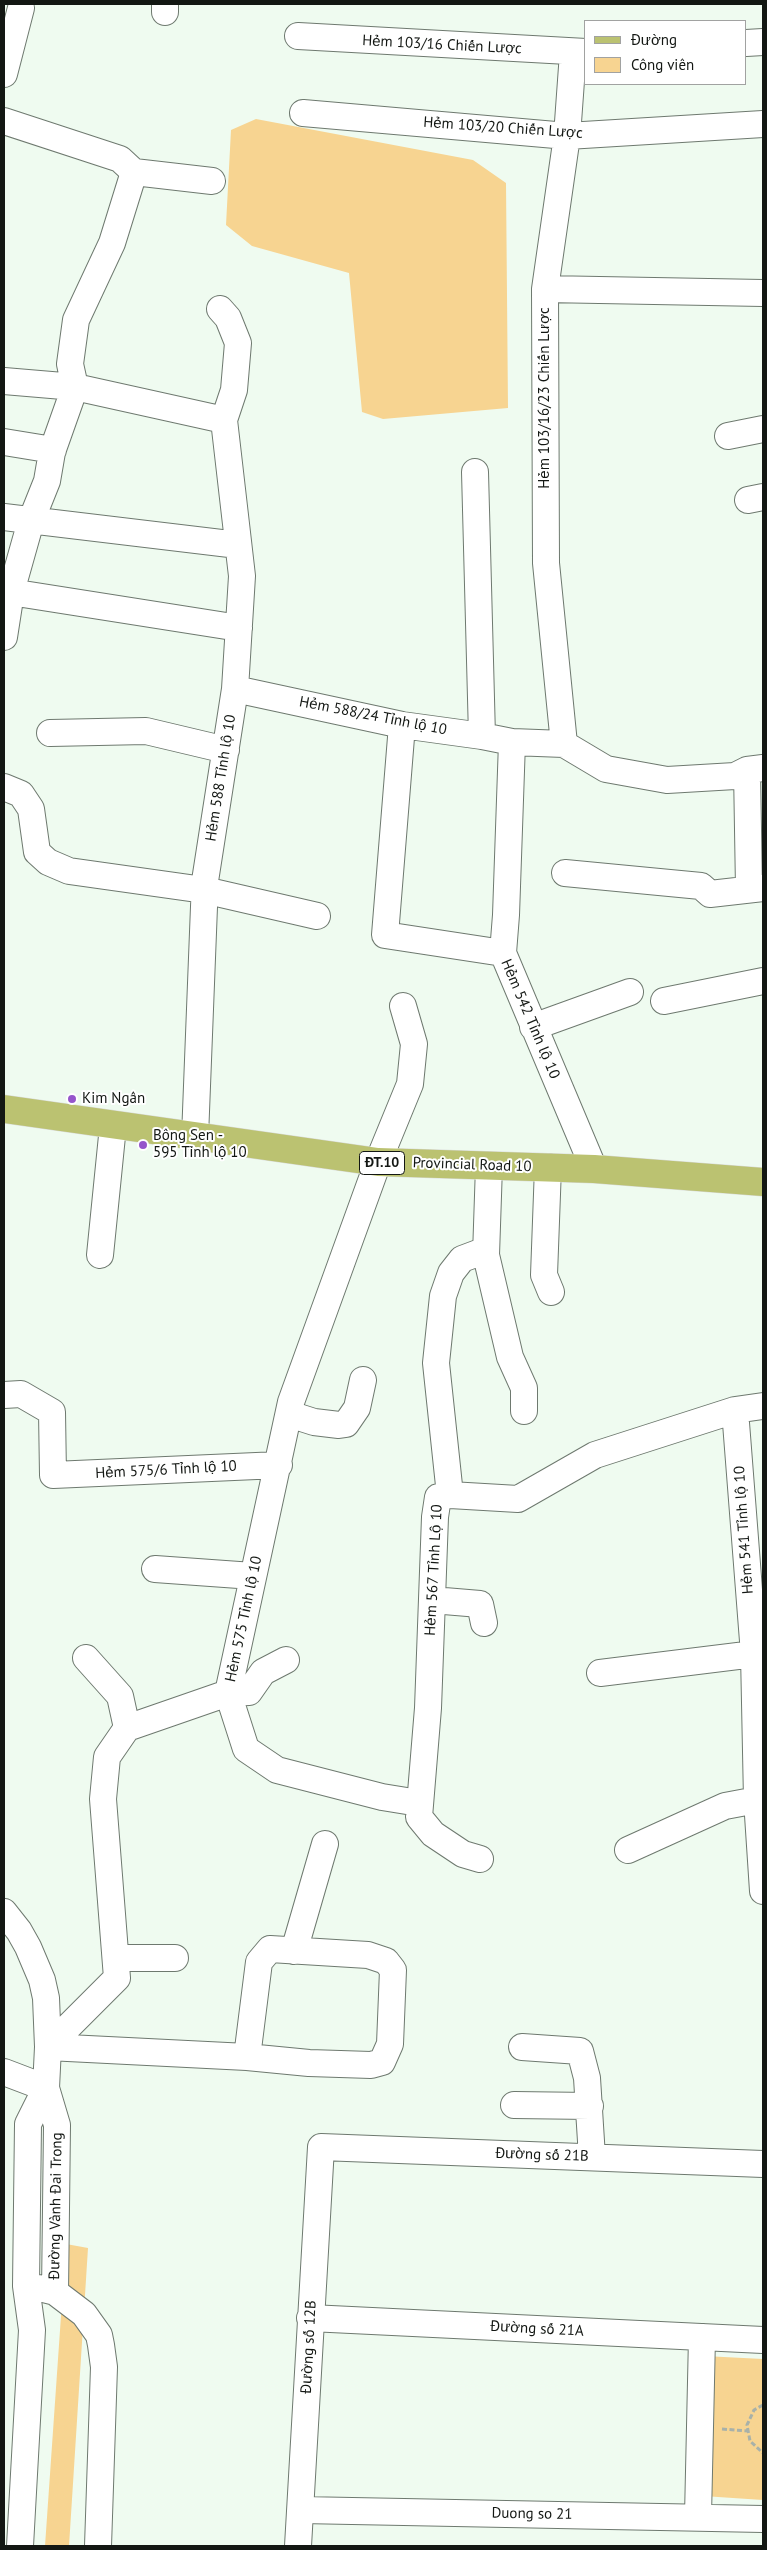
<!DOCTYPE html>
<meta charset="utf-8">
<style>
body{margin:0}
#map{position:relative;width:767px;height:2550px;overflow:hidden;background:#effbf0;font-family:"PT Sans",sans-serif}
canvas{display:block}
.frame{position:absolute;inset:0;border:5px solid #131713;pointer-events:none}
.legend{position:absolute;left:584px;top:20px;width:162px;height:65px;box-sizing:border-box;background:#fff;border:1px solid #a1a2a1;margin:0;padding:6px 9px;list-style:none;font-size:15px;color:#131713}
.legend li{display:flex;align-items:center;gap:10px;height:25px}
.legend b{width:25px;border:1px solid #a1a2a1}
</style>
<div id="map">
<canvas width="767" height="2550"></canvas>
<div class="frame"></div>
<ul class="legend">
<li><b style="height:6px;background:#bbc271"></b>Đường</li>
<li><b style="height:14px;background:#f7d491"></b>Công viên</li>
</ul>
</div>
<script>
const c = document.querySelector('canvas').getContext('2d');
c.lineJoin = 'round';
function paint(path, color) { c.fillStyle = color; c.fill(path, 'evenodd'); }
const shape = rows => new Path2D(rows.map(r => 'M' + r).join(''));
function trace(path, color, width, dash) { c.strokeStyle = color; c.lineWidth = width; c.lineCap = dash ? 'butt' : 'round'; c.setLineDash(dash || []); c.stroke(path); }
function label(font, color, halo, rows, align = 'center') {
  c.font = font + ' "PT Sans",sans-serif'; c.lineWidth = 4; c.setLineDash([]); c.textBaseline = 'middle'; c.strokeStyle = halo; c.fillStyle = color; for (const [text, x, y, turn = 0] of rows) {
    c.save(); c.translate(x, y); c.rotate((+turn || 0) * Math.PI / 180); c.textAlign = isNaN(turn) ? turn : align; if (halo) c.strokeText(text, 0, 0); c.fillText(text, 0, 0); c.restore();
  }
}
const green = shape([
 [256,119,473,160,506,183,508,408,383,419,362,412,349,273,252,246,226,225,231,130],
 [66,2244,88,2248,69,2546,45,2546],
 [704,2356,763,2359,763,2500,703,2496]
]);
const path = shape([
 [763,2405,754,2410,747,2425,750,2441,763,2453],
 [722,2429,748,2431]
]);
const minor = shape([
 [165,4,165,12],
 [298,36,586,52],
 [746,43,763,42],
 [4,74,21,8],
 [303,113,567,136,763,124],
 [4,121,120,159,134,172,212,181],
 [545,289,763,293],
 [4,381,75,387,224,420],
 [728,436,763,429],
 [4,442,53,450],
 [475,472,482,736],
 [748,500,763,497],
 [4,517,238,545],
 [4,591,239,628],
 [4,637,11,592,31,521,47,481,52,452,75,387,70,364,76,320,112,243,134,172],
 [235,689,402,725,482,736,512,742,564,744,606,769,667,780,735,776,747,770,763,768],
 [402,725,385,935,503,953],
 [50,733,146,731,226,750],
 [512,742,506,915,503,953,594,1169],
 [564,744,546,563,545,289,567,136,573,53],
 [747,770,749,889],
 [4,787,21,794,31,809,37,852,48,862,69,871,204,890,317,916],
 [565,873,701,886,710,894,763,888],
 [664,1001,763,981],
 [403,1006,414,1044,410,1084,378,1162,291,1402,228,1693,246,1749,277,1770,382,1797,419,1803],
 [533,1027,630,992],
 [195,1137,205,881,235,689,242,576,224,420,234,390,238,343,228,318,220,309],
 [489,1166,486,1255,510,1357,524,1388,524,1411],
 [548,1167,544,1275,551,1292],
 [100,1255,113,1126],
 [4,1395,21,1394,52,1412,53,1475,279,1465],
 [763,1406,735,1410,754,1654,757,1800,763,1891],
 [289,1414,314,1422,339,1425,346,1424,357,1408,363,1380],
 [450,1495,436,1363,443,1296,451,1273,462,1259,486,1250],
 [155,1569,253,1576],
 [432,1600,480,1604,484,1623],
 [86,1658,120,1696,127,1728],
 [600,1673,754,1654],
 [628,1850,725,1806,757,1800],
 [480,1859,463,1854,433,1834,419,1817,428,1708,435,1517,438,1497,450,1495,518,1499,595,1455,735,1410],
 [4,1912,19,1931,28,1947,42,1980,46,1998,48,2047,46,2088,57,2125,55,2292],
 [294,1951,325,1844],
 [116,1958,175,1958],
 [48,2047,247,2057,309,2063,371,2065,382,2062,390,2044,393,1970,386,1961,368,1955,270,1949,259,1962,247,2057],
 [48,2047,117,1978,103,1799,107,1757,127,1728,228,1693,249,1692,263,1672,286,1660],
 [522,2047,580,2051,587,2078,592,2157],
 [4,2072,46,2088],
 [514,2105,590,2106],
 [39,2288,55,2292,84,2314,99,2335,101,2345,104,2367,98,2546],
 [310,2318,763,2340],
 [301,2510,763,2519],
 [698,2516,702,2337],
 [20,2546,32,2330,26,2286,28,2124,46,2088],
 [298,2546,321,2147,763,2164]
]);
const major = shape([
 [4,1109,378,1162,594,1169,763,1182]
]);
const markers = [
 [72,1099,5,"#9555cb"],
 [143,1145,5,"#9555cb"]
];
const shields = [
 [382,1163,45]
];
const shieldNames = [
 ["ĐT.10",382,1163]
];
const streetNames = [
 ["Hẻm 103/16 Chiến Lược",442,45,3],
 ["Hẻm 103/20 Chiến Lược",503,128,4],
 ["Hẻm 103/16/23 Chiến Lược",545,398,-90],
 ["Hẻm 588/24 Tỉnh lộ 10",373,716,11],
 ["Hẻm 588 Tỉnh lộ 10",221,778,-81],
 ["Hẻm 542 Tỉnh lộ 10",530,1019,67],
 ["Provincial Road 10",472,1165,2],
 ["Hẻm 575/6 Tỉnh lộ 10",166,1470,-3],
 ["Hẻm 541 Tỉnh lộ 10",744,1530,-94],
 ["Hẻm 567 Tỉnh Lộ 10",434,1570,-87],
 ["Hẻm 575 Tỉnh lộ 10",244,1619,-78],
 ["Đường số 21B",542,2155,2],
 ["Đường Vành Đai Trong",56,2206,-89],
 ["Đường số 21A",537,2329,3],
 ["Đường số 12B",309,2347,-87],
 ["Duong so 21",532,2514,1]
];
const poiNames = [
 ["Kim Ngân",82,1099],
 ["Bông Sen -",153,1136],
 ["595 Tỉnh lộ 10",153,1153]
];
paint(green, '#f7d491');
trace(minor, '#6e796f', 28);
trace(major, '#d9dad9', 29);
trace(path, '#a8b1a9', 3, [5, 2.5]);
trace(minor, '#fff', 26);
trace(major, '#bbc271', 28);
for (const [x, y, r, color] of markers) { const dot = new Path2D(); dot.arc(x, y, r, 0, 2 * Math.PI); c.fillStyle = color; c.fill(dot); trace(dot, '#fff', 2); }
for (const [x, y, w] of shields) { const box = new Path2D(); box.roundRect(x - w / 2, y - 11.5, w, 23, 4); c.fillStyle = '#fff'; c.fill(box); trace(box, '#131713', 1); }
label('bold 14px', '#131713', null, shieldNames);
label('15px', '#131713', '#fff', streetNames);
label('15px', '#131713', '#fff', poiNames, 'left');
</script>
